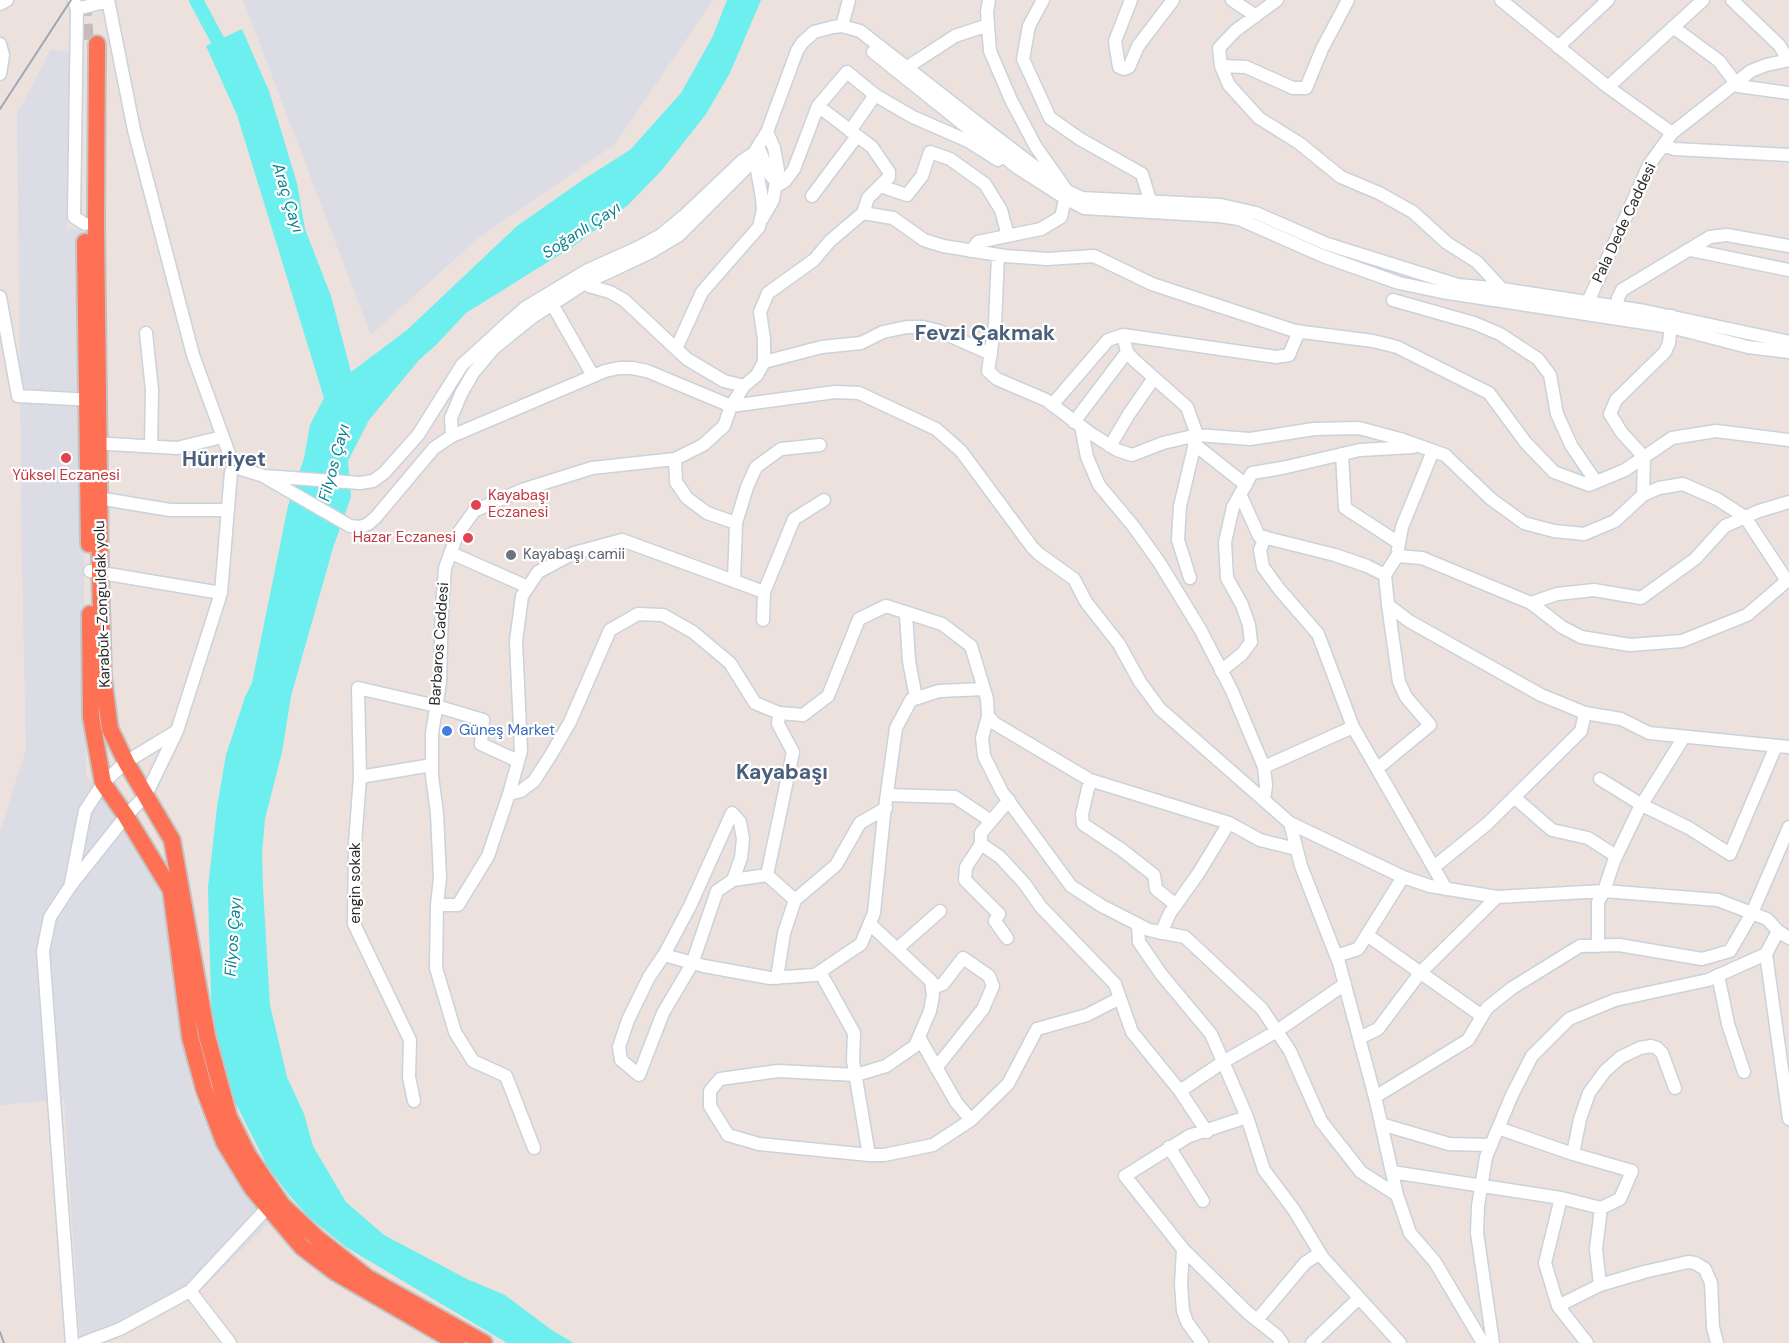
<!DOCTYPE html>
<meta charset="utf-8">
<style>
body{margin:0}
canvas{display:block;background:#ece1dc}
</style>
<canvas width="1789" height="1343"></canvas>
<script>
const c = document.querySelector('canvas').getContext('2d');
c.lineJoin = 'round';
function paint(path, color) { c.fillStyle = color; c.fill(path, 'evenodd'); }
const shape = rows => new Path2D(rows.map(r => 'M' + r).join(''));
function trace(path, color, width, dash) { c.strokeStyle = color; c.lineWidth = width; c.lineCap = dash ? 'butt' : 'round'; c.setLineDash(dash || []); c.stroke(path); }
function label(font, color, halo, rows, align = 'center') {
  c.font = font + ' "DM Sans",sans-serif'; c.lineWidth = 4.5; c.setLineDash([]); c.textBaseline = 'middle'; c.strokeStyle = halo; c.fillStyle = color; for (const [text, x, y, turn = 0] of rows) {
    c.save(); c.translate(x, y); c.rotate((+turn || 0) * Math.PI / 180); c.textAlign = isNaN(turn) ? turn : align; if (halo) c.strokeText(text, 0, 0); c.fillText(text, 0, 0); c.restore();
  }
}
const industrial = shape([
 [243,0,713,0,615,144,477,239,371,335],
 [51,49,70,52,67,228,81,230,86,774,148,864,165,904,192,1090,215,1146,241,1188,268,1223,205,1286,80,1342,64,1099,0,1105,0,832,26,749,22,565,17,114]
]);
const water = shape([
 [727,0,761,0,730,73,706,114,662,170,628,205,575,245,466,313,436,345,419,360,369,420,348,461,351,497,333,548,291,696,282,752,265,819,262,853,263,888,270,1005,287,1077,304,1114,313,1146,346,1202,384,1235,467,1279,505,1295,553,1331,574,1343,507,1343,346,1247,309,1217,289,1195,268,1167,235,1102,222,1066,212,1020,209,934,208,887,217,807,226,755,245,697,252,683,288,506,304,458,310,425,324,398,237,115,206,46,242,29,269,91,297,183,305,229,331,296,351,372,407,330,517,226,584,179,630,150,681,93,713,36]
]);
const river = shape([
 [196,0,226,56]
]);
const highwayTunnel = shape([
 [83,0,86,44]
]);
const minor = shape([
 [74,0,77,9,74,217,85,224],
 [108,0,134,130,193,355,231,459],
 [1043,0,1029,26,1023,59,1050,118,1080,139,1142,174,1150,200],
 [1131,0,1115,41,1119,67,1124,69,1129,67,1138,46,1173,0],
 [1232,0,1256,16],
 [1277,0,1235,31,1219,48,1221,66,1229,85,1259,118,1299,143,1341,177,1379,193,1413,212,1447,243,1477,262,1502,289],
 [1501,0,1608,87,1672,133],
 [1732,0,1779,45,1788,59],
 [0,4,7,0],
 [77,9,108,1],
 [842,26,849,0],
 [1673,27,1719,61,1738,86,1789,93],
 [0,44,3,55,0,74],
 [1558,47,1608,0],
 [873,52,1018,168,1065,198,1084,208,1219,216,1239,219,1323,256,1399,283,1442,292,1671,327,1748,347,1789,352],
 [1221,66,1246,67,1293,88,1306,88,1322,49,1348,0],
 [906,68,955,36,988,25],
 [1608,87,1703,0],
 [818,106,872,147,889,172,889,177,868,198,863,213],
 [850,131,875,95],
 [1664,145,1674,149,1789,155],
 [758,147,771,176,776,181],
 [880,186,907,195,922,176,930,152,950,159,985,184,1001,210,1008,236],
 [775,187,785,181,794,169,818,106,847,72,875,95,913,117,968,141,998,160],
 [812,196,857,136],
 [762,219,773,200,778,170,774,148,767,132],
 [1691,250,1789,270],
 [971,251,978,242,1041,229,1061,217,1067,191,1036,147,1011,100,990,51,987,12,989,0],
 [998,255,995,324,988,371,997,379,1046,400,1090,433,1117,450,1132,455,1163,443,1197,435,1250,439,1314,429,1359,428,1400,439,1445,455,1491,499,1524,523,1554,531,1584,534,1615,521,1643,495,1644,457,1622,433,1610,414,1616,400,1665,352,1669,343,1672,316],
 [578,276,589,286,610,292,624,300,687,359,724,381,744,386,757,375,764,362,764,339,760,312,768,293,814,260,830,241,863,213,893,218,924,240,943,246,1005,256,1047,259,1094,256,1152,284,1295,331,1373,341,1397,347,1489,393,1526,443,1554,472,1589,485,1625,470,1672,438,1716,431,1789,440],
 [0,297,18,396,93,400],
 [1393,300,1474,323,1500,334,1538,359,1550,375,1557,414,1571,445,1596,482],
 [552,304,592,374],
 [1588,307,1588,302,1649,165,1672,133,1751,71,1766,65,1789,60],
 [1616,313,1618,298,1622,290,1710,237,1727,235,1789,246],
 [146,333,152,390,151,446],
 [1123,335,1127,352,1134,360,1187,407,1197,435,1180,506,1178,540,1190,578],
 [676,349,702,292,759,227,763,210,762,198,754,153],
 [764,362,822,347,861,343,883,332,907,327,923,327,939,331,991,354],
 [1052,405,1108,340,1123,335,1276,357,1289,355,1299,331],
 [1074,422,1127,352],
 [1081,426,1087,457,1099,485,1134,527,1159,562,1200,629,1232,691,1264,767,1266,786,1264,800],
 [452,436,451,418,461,394,473,373,494,348,531,318,585,283,649,253,679,235,747,167,748,160],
 [92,443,177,448,222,437],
 [1194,444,1246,485],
 [1110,446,1129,414,1154,378],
 [1342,454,1345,508,1399,543],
 [675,459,676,482,687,498,707,513,736,523],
 [241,469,264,476,360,483,373,481,384,473,418,435,462,365,509,322,525,308,588,270,637,248,661,235,684,216,742,161,754,153,767,132,797,51,802,43,814,32,833,27,842,26,860,31,992,134,1067,191,1082,198,1221,205,1256,213,1327,244,1458,285,1502,289,1645,311,1789,342],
 [265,477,350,526,360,527,368,524,376,517,434,448,452,436,605,371,619,368,632,368,647,371,731,406,835,392,859,393,936,429,961,451,1032,547,1039,554,1074,579,1086,602,1119,644,1140,682,1160,709,1290,823,1403,877,1430,886,1497,897,1604,891,1718,900,1767,919,1778,931,1789,938],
 [1240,494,1259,536,1335,555,1367,566,1385,575,1397,556,1422,558,1531,603,1557,594,1594,590,1641,598,1695,559,1725,526,1759,511,1789,502],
 [1643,495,1659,488,1683,484,1717,499,1745,517,1787,581],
 [92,497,170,510,227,510],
 [1265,537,1260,550,1263,567,1279,589,1318,634,1353,727,1446,889],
 [1398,549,1402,527,1433,451],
 [451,553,528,587],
 [90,571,221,593],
 [1385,575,1388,605,1409,621,1541,695,1585,713,1621,719,1649,733,1789,747],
 [734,581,736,523,747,487,756,467,781,449,820,445],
 [1531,603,1562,627,1581,637,1630,645,1682,641,1747,615,1789,579],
 [906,614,909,661,916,698],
 [763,620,764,592,794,519,824,500],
 [1221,671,1242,654,1251,642,1249,625,1242,605,1227,578,1225,542,1233,507,1252,473,1282,468,1360,450,1413,447],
 [779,713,778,724,793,752,767,875,795,900],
 [988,716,994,723,1090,780,1229,823,1260,840,1296,849],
 [1264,767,1353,727],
 [1378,768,1430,725,1406,697,1399,682,1388,605],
 [360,777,432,765],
 [1600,779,1642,805,1689,828,1730,854,1776,746],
 [1090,780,1082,814,1083,824,1122,850,1154,875,1156,889,1176,905],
 [509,794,521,791,534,781,549,758,570,722,610,630,638,614,663,615,693,632,730,663,755,703,779,713,803,715,828,696,859,619,886,606,942,624,971,646,987,699,988,716,982,738,984,756,1002,792,1071,886,1102,906,1149,930,1185,937,1262,1009,1290,1051,1321,1121,1361,1172,1397,1195],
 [887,795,955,797,991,821],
 [1514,797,1552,830,1588,838,1616,856],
 [1009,800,981,833,981,844,1000,857,1024,883,1041,907,1115,984,1132,1032,1180,1091,1207,1132],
 [1290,823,1301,866,1339,963,1376,1101,1397,1195,1410,1233,1435,1262,1483,1343],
 [981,844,966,867,965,880,999,914,995,921,1007,938],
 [1434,867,1487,824,1581,731,1585,713],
 [733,880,741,858,743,839,740,822,732,813,690,906,664,955,649,977,628,1020,619,1047,621,1060,639,1075,663,1013,692,964,717,891,733,880,767,875],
 [71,883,85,811,103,783,126,762,177,731],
 [437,905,458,905,488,856,509,794,521,751,516,641,522,596,538,572,574,553,622,540,764,592],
 [870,924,931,981,933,995,930,1011,915,1046,886,1066,856,1075,778,1071,720,1079,710,1091,710,1106,728,1135,759,1144,869,1155,884,1155,933,1145,971,1120,1008,1084,1037,1029,1087,1015,1120,998],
 [1138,925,1139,942,1161,974,1211,1034,1247,1117,1264,1170,1294,1210,1323,1258,1400,1343],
 [1161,933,1170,913,1198,874,1229,823],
 [1367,935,1482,1016],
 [1598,946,1598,902,1604,891,1614,861,1639,809,1684,737],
 [897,949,940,911],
 [1766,954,1789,1119],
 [664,955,704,966,770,978,815,975,861,944,874,913,884,815,896,728,911,700,939,691,984,689],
 [1336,956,1358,949,1403,877],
 [820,972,854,1033,853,1061,869,1155],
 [1718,975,1728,1024,1744,1072],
 [777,978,784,933,795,900,836,865,860,823,886,808],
 [932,988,943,984,963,958,989,976,993,986,983,1009,936,1068],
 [919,1037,956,1102,971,1120],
 [1359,1038,1378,1029,1420,973,1497,897],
 [1180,1091,1223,1062,1277,1031,1345,984],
 [1375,1097,1468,1040,1487,1008,1512,988,1580,946,1619,945,1702,959,1730,951,1752,913,1789,827],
 [414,1101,409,1077,410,1040,354,924,355,844,360,777,358,688,436,706,483,720,481,744,518,761],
 [1381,1124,1449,1144,1491,1145],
 [1169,1147,1203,1201],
 [534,1148,506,1076,473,1061,455,1032,436,968,437,905,440,878,437,813,432,776,432,734,440,682,442,607,445,568,457,535,474,511,522,490,592,468,675,459,703,445,724,426,731,406,744,386],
 [1573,1154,1580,1119,1589,1093,1605,1071,1621,1057,1640,1048,1651,1046,1657,1048,1662,1053,1675,1088],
 [1392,1172,1561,1198,1601,1208,1620,1199,1632,1171,1573,1154,1498,1128],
 [1561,1198,1545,1263,1558,1306,1587,1343],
 [1183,1249,1248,1313,1277,1336,1282,1343],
 [1600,1285,1596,1249,1601,1208],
 [190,1291,268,1207],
 [1558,1306,1600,1285,1644,1272,1688,1262,1695,1263,1705,1269,1711,1283,1713,1327,1717,1343],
 [1257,1320,1305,1263,1320,1253],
 [72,1343,43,951,50,917,71,885,126,816,146,795,177,731,221,593,231,472],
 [83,1343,120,1329,190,1291,230,1343],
 [1202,1343,1187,1322,1183,1311,1181,1284,1183,1249,1125,1176,1189,1136,1247,1117],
 [1312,1343,1359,1298],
 [1493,1343,1477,1233,1478,1206,1486,1157,1512,1095,1532,1056,1569,1019,1615,1000,1708,980,1766,954,1778,931]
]);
const highway = shape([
 [97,44,96,223,100,572,103,676,110,729,126,762,172,840,207,1036,229,1117,248,1155,282,1205,317,1238,368,1278,484,1343],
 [85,242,89,544],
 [90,614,91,717,103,783,126,816,171,890,190,1037,204,1089,224,1142,252,1188,302,1247,335,1272,457,1343]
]);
const rail = shape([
 [0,109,71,0],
 [0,1332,4,1343]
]);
const markers = [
 [66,458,6,"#e0444e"],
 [476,505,6,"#e0444e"],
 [468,538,6,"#e0444e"],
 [511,555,6,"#6b7280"],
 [447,731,6,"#3f7fe0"]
];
const streetNames = [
 ["Pala Dede Caddesi",1625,223,-65],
 ["Karabük-Zonguldak yolu",103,604,-92],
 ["Barbaros Caddesi",440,644,-86],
 ["engin sokak",356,883,-90]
];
const healthNames = [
 ["Yüksel Eczanesi",66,476],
 ["Kayabaşı",488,496,"left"],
 ["Eczanesi",488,513,"left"],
 ["Hazar Eczanesi",456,538,"right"]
];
const worshipNames = [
 ["Kayabaşı camii",523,555]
];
const shopNames = [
 ["Güneş Market",459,731]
];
const waterNames = [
 ["Araç Çayı",287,198,73],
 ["Soğanlı Çayı",582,231,-33],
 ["Filyos Çayı",335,463,-75],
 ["Filyos Çayı",234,937,-86]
];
const districtNames = [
 ["Fevzi Çakmak",985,334],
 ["Hürriyet",224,460],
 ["Kayabaşı",782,773]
];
paint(industrial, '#dcdce4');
paint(water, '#6defef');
trace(river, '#6defef', 14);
trace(highwayTunnel, '#c5bcb8', 16, [16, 8]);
trace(minor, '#cad2dc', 15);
trace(highway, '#c3c3c3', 20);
trace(minor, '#fff', 12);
trace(highway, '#ff7154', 16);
trace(rail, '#9ea7b4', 2);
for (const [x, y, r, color] of markers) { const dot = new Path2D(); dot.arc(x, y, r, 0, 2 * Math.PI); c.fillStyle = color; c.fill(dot); trace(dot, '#fff', 2); }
label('15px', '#2a2a2a', '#fff', streetNames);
label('15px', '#be3a42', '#fff', healthNames);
label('15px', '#5b616d', '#fff', worshipNames, 'left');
label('15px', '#366cbe', '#fff', shopNames, 'left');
label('italic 16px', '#0c828e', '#fff', waterNames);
label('bold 21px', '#4a5f7b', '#fff', districtNames);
</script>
